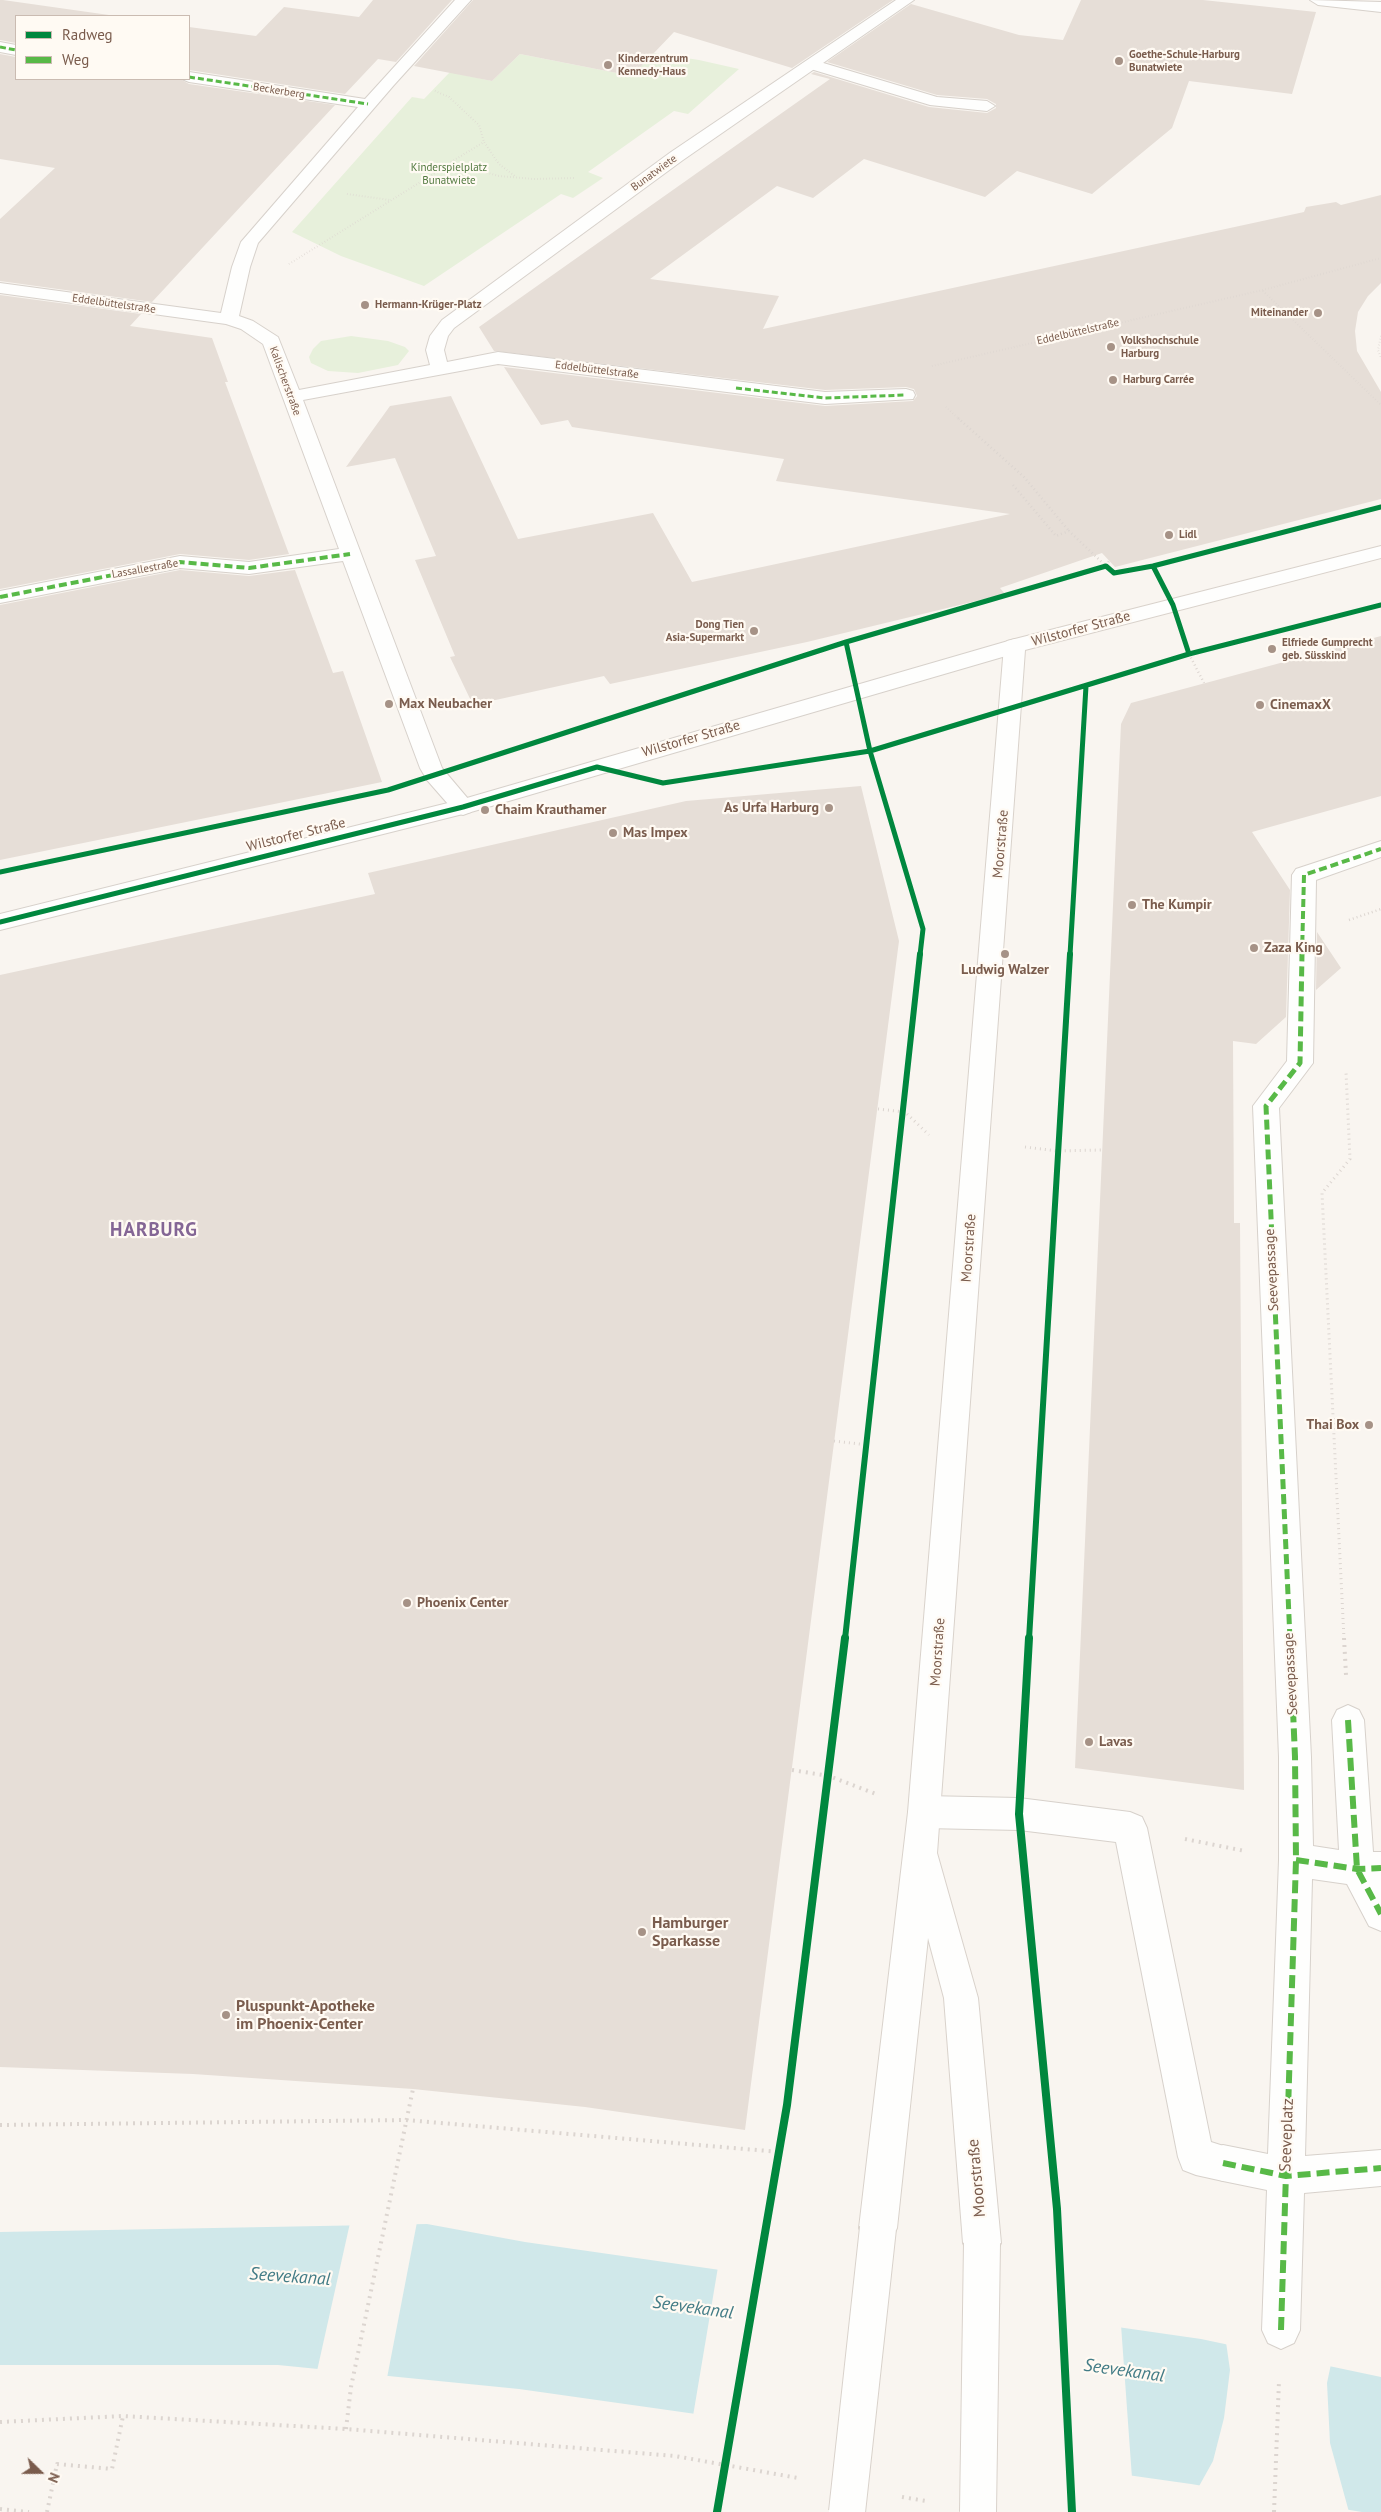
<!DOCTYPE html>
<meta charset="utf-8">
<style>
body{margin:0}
#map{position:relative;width:1381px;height:2512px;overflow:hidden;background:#f9f5f0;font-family:"PT Sans",sans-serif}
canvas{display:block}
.legend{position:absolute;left:15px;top:15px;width:175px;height:65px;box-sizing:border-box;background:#fffaf3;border:1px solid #cabbb1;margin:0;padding:6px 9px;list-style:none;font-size:15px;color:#7a5c4d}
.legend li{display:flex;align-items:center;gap:10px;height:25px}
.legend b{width:25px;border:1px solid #cabbb1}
.north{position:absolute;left:15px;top:2447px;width:50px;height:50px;-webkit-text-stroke:4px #fffaf3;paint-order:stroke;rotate:112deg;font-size:14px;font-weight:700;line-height:20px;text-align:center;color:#7a5c4d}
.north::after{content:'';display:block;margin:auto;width:18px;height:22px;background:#7a5c4d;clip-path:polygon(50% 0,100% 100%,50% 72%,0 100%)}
</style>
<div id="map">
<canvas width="1381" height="2512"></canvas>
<ul class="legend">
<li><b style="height:6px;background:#00873e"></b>Radweg</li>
<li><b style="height:6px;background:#58b947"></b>Weg</li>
</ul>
<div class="north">N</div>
</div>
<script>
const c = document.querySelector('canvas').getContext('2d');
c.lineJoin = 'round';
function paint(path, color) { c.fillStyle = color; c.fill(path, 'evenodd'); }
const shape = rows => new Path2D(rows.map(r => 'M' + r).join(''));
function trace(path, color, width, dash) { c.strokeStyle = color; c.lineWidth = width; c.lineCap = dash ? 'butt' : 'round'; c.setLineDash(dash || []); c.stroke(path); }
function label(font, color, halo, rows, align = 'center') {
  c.font = font + ' "PT Sans",sans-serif'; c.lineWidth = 4.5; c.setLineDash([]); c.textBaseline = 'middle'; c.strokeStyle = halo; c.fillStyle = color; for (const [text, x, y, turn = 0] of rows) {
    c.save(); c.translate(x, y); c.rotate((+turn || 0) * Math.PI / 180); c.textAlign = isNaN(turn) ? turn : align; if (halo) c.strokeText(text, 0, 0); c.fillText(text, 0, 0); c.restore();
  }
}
const green = shape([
 [653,53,699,60,739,69,688,114,674,111,588,172,603,178,573,198,561,194,424,286,341,256,292,232,412,97,424,99,450,72,492,81,520,54,632,76],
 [351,336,388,341,405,347,409,351,398,365,358,373,328,371,311,363,309,357,313,349,321,341]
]);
const water = shape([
 [427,2224,525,2242,1201,2339,1381,2377,1381,2512,1362,2512,1191,2484,519,2389,278,2365,0,2365,0,2232]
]);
const pier = shape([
 [417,2222,387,2378,317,2371,350,2223],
 [718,2267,1121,2325,1132,2478,693,2416],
 [1226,2342,1331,2364,1327,2383,1330,2443,1349,2512,1198,2488,1213,2461,1224,2418,1230,2370]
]);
const building = shape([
 [0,0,3,0,116,16,16,16,16,43,0,40],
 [373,0,452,0,396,62,378,59,345,94,189,70,189,27,256,36,284,7,359,17],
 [473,0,893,0,792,68,674,32,632,76,520,54,492,81,414,66],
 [1081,0,1203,0,1316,12,1292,94,1189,81,1172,128,1092,194,1017,171,985,197,864,159,813,198,777,186,650,279,779,296,763,329,1304,212,1306,207,1336,202,1341,205,1381,195,1381,283,1368,296,1358,312,1355,331,1357,351,1381,392,1381,499,1115,567,1102,553,1000,588,1005,594,807,642,610,684,604,676,473,705,450,657,455,656,415,560,436,556,395,458,346,467,390,406,451,396,518,539,653,513,692,582,1010,514,776,481,784,459,572,427,568,420,541,425,504,367,825,406,913,401,917,396,914,389,906,387,825,390,494,351,479,327,830,79,811,74,814,72,929,107,987,113,996,108,996,104,987,99,937,95,827,62,911,4,1019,35,1063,40],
 [0,54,16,57,16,79,180,79,189,84,335,105,152,302,0,281,0,219,55,168,0,159],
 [0,295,141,314,130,326,212,338,228,382,225,382,289,554,249,560,180,554,0,589],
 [180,570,249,576,295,570,333,673,343,671,382,782,0,860,0,605],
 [1381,636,1381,796,1252,832,1290,890,1286,1017,1256,1044,1233,1041,1234,1223,1240,1223,1244,1790,1075,1768,1121,724,1131,703],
 [861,786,899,941,745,2130,585,2107,413,2089,193,2074,0,2067,0,975,375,894,368,873,686,801],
 [1317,932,1341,968,1316,990]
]);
const pathFar3 = shape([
 [435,91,449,97,479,125,484,142],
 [451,162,484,142,499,164,516,177],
 [347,194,390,200],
 [289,264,451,163,499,176,533,179,576,178],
 [1263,291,1381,405],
 [1381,336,1378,350,1381,358],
 [932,366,1263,290,1381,258],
 [946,407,960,420]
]);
const pathFar2 = shape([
 [958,418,1024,477,1069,531],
 [1013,485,1056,536,1069,531,1106,566,1109,561],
 [846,642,848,650],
 [1189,654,1204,683],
 [866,732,870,751],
 [1349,920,1381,909]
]);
const pathFar1 = shape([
 [878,1109,905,1112,929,1135],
 [1025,1147,1057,1151,1101,1150],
 [834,1441,868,1445],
 [1344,1639,1322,1193,1350,1159,1346,1072]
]);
const path = shape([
 [1344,1638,1346,1675],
 [792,1770,829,1776,876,1794],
 [1185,1839,1245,1851],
 [0,2125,406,2120,780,2152],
 [1057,2209,1059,2255],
 [0,2422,123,2416,346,2429,675,2456,798,2478],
 [346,2429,351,2387,413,2089],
 [902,2497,926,2501],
 [0,2509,29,2512],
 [47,2512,57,2464,112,2469,123,2416],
 [1274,2512,1279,2381]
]);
const service = shape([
 [810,59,937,97,987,101,995,106,987,111,930,105,804,67,802,64,810,59],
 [925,1796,1019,1798,1130,1812,1142,1817,1147,1828,1211,2142,1236,2150,1241,2163,1236,2176,1223,2181,1196,2175,1183,2170,1178,2157,1116,1842,1019,1830,925,1828,913,1823,908,1812,913,1801,925,1796]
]);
const pedestrian = shape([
 [1381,841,1381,857,1316,880,1313,1063,1279,1108,1311,1757,1313,1846,1339,1850,1332,1720,1337,1710,1348,1705,1359,1710,1364,1720,1373,1852,1381,1852,1381,1931,1369,1926,1347,1884,1312,1879,1305,2156,1381,2150,1381,2186,1304,2193,1300,2330,1294,2343,1281,2349,1268,2343,1262,2330,1267,2190,1223,2181,1210,2176,1205,2163,1210,2150,1223,2145,1268,2154,1279,1860,1279,1757,1253,1106,1287,1061,1292,875,1296,869,1381,841]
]);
const minor = shape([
 [455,0,471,0,394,85,258,243,250,267,239,316,253,321,278,337,299,390,430,365,426,350,430,336,442,320,671,152,896,0,914,0,683,160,454,328,448,336,444,350,447,362,498,352,825,392,906,389,913,391,915,395,913,399,825,404,498,364,303,400,442,768,475,807,471,812,463,815,455,812,427,780,420,768,343,561,249,574,180,568,0,603,0,591,180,556,249,562,339,549,263,344,241,329,226,324,0,293,0,283,221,313,232,267,241,242,358,107,189,82,182,79,189,79,189,72,365,99,455,0],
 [1310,0,1381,2,1381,12,1318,5,1310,0],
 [0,42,16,45,16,55,0,52,0,42]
]);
const tertiary = shape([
 [1015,639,1023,641,1026,646,1023,651,471,812,0,930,0,914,460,800,1015,639]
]);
const secondary = shape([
 [1381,546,1381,558,1025,650,937,1853,978,1998,1001,2243,995,2256,982,2262,969,2256,963,2243,944,1998,928,1938,897,2228,891,2241,878,2247,865,2241,859,2228,908,1812,1004,646,1007,641,1381,546]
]);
const secondaryBridge = shape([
 [847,2512,878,2228],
 [978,2512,982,2243]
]);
const quietFar3 = shape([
 [0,47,16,50],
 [189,77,368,104],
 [736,388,825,398,906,395]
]);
const quietFar2 = shape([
 [0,597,180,562,249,568,350,554],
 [1302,955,1304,875,1381,849]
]);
const quietFar1 = shape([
 [1290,1639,1266,1106,1300,1063,1302,954]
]);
const quiet = shape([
 [1348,1720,1357,1869,1381,1914],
 [1296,1860,1357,1869,1381,1868],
 [1223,2163,1286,2176,1381,2168],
 [1281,2330,1296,1860,1295,1757,1290,1638]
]);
const cyclewayFar2 = shape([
 [1153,566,1173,605,1189,654],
 [846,642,870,751,923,929,920,955],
 [0,872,388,790,846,642,1106,566,1114,573,1153,566,1381,507],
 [0,922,463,807,597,767,663,783,870,751,1189,654,1381,605],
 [1070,955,1086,686]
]);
const cyclewayFar1 = shape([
 [845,1639,920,954],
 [1029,1639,1070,954]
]);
const cycleway = shape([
 [1029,1638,1019,1814,1057,2209,1072,2512],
 [717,2512,787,2105,845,1638]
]);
const markers = [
 [1119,61,5,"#a69286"],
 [608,65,5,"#a69286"],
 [365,305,5,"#a69286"],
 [1318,313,5,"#a69286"],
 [1111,347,5,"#a69286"],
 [1113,380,5,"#a69286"],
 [1169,535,5,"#a69286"],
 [754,631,5,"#a69286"],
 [1272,649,5,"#a69286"],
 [389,704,5,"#a69286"],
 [1260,705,5,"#a69286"],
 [829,808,5,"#a69286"],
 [485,810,5,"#a69286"],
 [613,833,5,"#a69286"],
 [1132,905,5,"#a69286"],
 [1254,948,5,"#a69286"],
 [1005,954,5,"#a69286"],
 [1369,1425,5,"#a69286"],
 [407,1603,5,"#a69286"],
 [1089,1742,5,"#a69286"],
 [642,1932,5,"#a69286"],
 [226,2015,5,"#a69286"]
];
const farPoinames = [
 ["Goethe-Schule-Harburg",1129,55],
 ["Bunatwiete",1129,68],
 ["Kinderzentrum",618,59],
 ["Kennedy-Haus",618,72],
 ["Hermann-Krüger-Platz",375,305],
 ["Miteinander",1308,313,"right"],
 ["Volkshochschule",1121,341],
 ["Harburg",1121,354],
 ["Harburg Carrée",1123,380],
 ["Lidl",1179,535],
 ["Dong Tien",744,625,"right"],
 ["Asia-Supermarkt",744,638,"right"],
 ["Elfriede Gumprecht",1282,643],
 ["geb. Süsskind",1282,656]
];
const farStreetnames = [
 ["Beckerberg",279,91,9],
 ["Bunatwiete",654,173,-36],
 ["Eddelbüttelstraße",114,304,8],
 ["Eddelbüttelstraße",1078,332,-13],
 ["Eddelbüttelstraße",597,370,7],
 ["Kalischerstraße",285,381,70],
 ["Lassallestraße",145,569,-10]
];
const farParknames = [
 ["Kinderspielplatz",449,168],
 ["Bunatwiete",449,181]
];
const streetNames = [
 ["Wilstorfer Straße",1081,629,-15],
 ["Wilstorfer Straße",691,739,-16],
 ["Wilstorfer Straße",296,835,-14],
 ["Moorstraße",1001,844,-85],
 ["Moorstraße",969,1248,-86],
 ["Seevepassage",1272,1270,-93],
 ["Moorstraße",938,1652,-86],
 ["Seevepassage",1291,1674,-93]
];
const poiNames = [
 ["Max Neubacher",399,704],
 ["CinemaxX",1270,705],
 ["As Urfa Harburg",819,808,"right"],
 ["Chaim Krauthamer",495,810],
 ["Mas Impex",623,833],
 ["The Kumpir",1142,905],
 ["Zaza King",1264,948],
 ["Ludwig Walzer",1005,970,"center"],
 ["Thai Box",1359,1425,"right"],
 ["Phoenix Center",417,1603],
 ["Lavas",1099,1742]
];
const nearPoinames = [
 ["Hamburger",652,1923],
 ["Sparkasse",652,1941],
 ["Pluspunkt-Apotheke",236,2006],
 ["im Phoenix-Center",236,2024]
];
const nearStreetnames = [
 ["Seeveplatz",1287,2135,-88],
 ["Moorstraße",977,2178,-95]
];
const nearWaternames = [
 ["Seevekanal",290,2277,4],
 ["Seevekanal",693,2308,8],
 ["Seevekanal",1124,2371,8]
];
const districtNames = [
 ["HARBURG",154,1231]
];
paint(green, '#e7f0db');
paint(water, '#d0e8ea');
paint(pier, '#f9f5f0');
paint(building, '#e6ded7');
trace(service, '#d7d1cb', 2);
trace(pedestrian, '#d7d1cb', 2);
trace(minor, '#d7d1cb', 2);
trace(tertiary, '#d7d1cb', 2);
trace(secondary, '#d9d2cb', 2);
trace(pathFar3, '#dcd5d0', 2, [0.5, 2.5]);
trace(pathFar2, '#dcd5d0', 2.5, [1, 3]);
trace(pathFar1, '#dcd5d0', 3, [1, 4]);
trace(path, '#dcd5d0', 4, [2, 5]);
paint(service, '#fefefd');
paint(pedestrian, '#fefefd');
paint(minor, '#fefefd');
paint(tertiary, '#fefefd');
paint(secondary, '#fefefd');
trace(secondaryBridge, '#d9d2cb', 38, []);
trace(secondaryBridge, '#fefefd', 36);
trace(quietFar3, '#58b947', 3, [6, 3]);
trace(quietFar2, '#58b947', 4, [8, 4]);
trace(quietFar1, '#58b947', 5, [10, 5]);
trace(quiet, '#58b947', 6, [13, 6]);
trace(cyclewayFar2, '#00873e', 5);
trace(cyclewayFar1, '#00873e', 6);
trace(cycleway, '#00873e', 8);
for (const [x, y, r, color] of markers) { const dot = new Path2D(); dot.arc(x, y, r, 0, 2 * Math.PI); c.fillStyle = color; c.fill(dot); trace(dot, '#fffaf3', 2); }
label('bold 11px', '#7a5c4d', '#fffaf3', farPoinames, 'left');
label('11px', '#7a5c4d', '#fffaf3', farStreetnames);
label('11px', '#537a41', '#fffaf3', farParknames);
label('14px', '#7a5c4d', '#fffaf3', streetNames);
label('bold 14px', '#7a5c4d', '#fffaf3', poiNames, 'left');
label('bold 16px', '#7a5c4d', '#fffaf3', nearPoinames, 'left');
label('16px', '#7a5c4d', '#fffaf3', nearStreetnames);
label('italic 18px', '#437c86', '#fffaf3', nearWaternames);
c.letterSpacing = '1px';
label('bold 19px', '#846695', '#fffaf3', districtNames);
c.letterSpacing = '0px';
</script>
